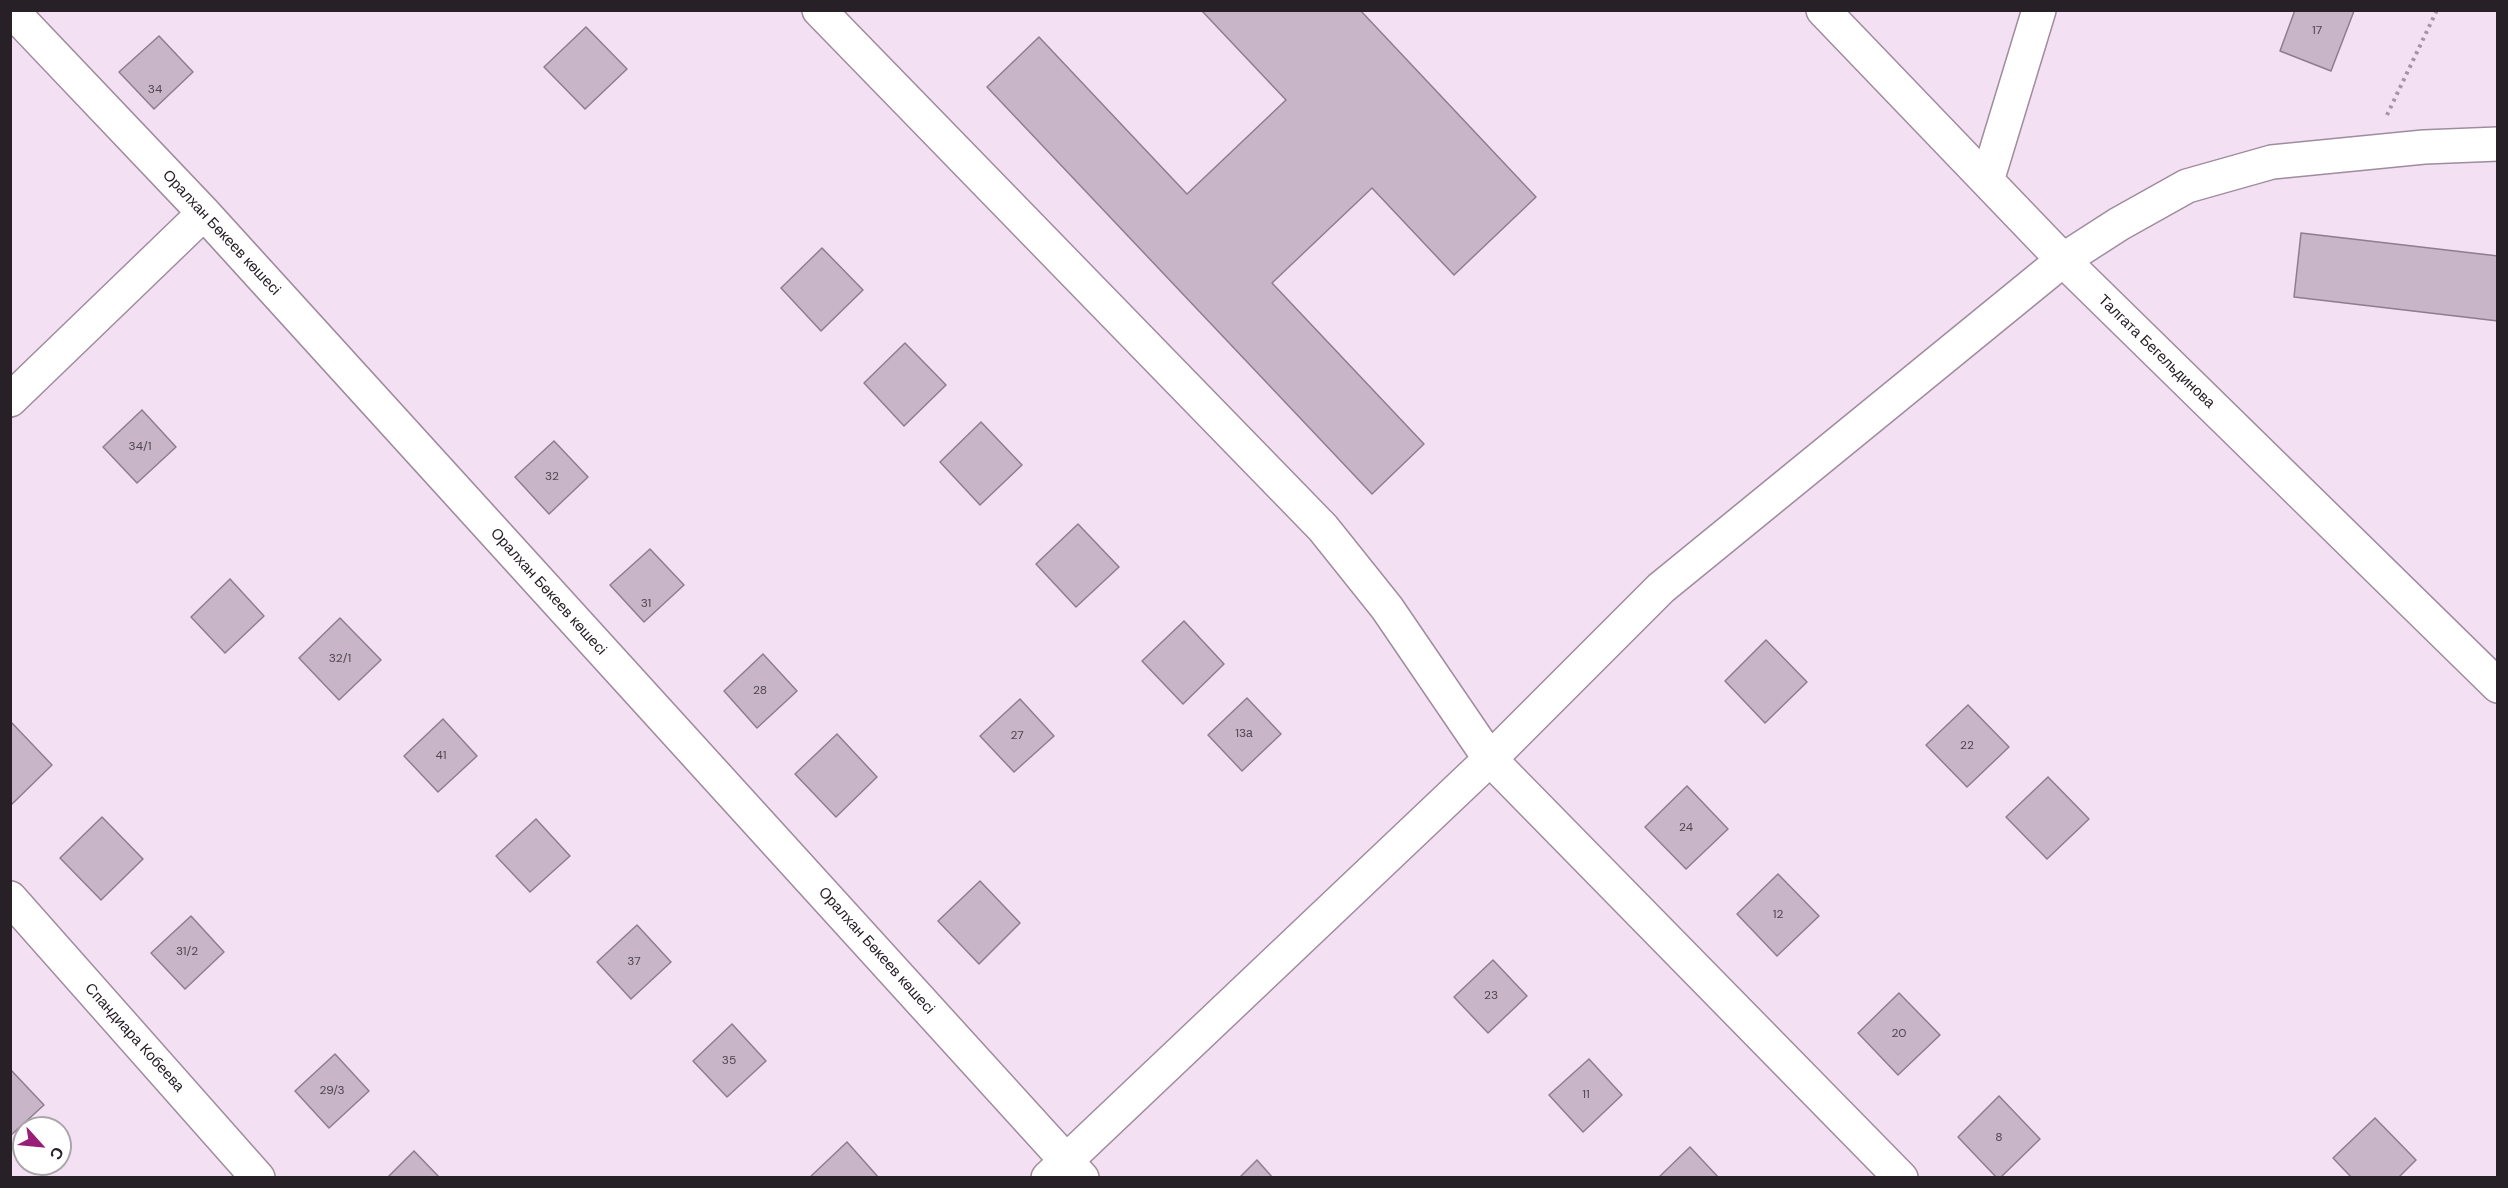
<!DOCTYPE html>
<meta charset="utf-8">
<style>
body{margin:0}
#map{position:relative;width:2508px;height:1188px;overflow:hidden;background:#f4e0f3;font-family:"DM Sans",sans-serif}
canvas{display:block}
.frame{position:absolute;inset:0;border:12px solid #272027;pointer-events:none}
.north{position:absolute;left:12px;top:1116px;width:60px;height:60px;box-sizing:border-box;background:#fff;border:2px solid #a9a6a9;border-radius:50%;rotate:117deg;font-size:16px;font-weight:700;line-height:24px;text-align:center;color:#272027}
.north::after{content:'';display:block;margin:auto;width:21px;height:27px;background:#981e78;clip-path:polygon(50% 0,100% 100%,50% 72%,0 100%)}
</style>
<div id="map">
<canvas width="2508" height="1188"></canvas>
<div class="frame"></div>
<div class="north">С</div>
</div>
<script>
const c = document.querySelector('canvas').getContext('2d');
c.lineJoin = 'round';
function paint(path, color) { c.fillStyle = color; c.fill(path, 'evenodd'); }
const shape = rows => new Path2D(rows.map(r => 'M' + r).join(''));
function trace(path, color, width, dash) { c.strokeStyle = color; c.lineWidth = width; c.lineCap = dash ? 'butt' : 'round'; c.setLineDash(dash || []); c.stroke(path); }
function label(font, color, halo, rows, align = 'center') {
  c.font = font + ' "DM Sans",sans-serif'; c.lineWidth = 5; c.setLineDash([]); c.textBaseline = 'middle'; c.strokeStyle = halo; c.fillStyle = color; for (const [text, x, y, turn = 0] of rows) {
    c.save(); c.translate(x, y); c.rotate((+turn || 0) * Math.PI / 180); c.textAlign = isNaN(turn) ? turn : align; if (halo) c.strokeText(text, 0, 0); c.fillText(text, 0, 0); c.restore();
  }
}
const building = shape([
 [1360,10,1536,197,1454,275,1372,188,1272,283,1424,444,1372,494,987,87,1039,37,1187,194,1286,100,1202,11,1360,10],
 [2295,10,2354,11,2331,71,2280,51,2295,10],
 [586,27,627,69,585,109,544,67,586,27],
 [159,36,193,72,154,109,119,72,159,36],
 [2301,233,2498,256,2498,321,2294,297,2301,233],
 [822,248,863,290,821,331,781,288,822,248],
 [905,343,946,385,904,426,864,383,905,343],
 [142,410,176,447,137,483,103,447,142,410],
 [981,422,1022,465,980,505,940,462,981,422],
 [554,441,588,477,549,514,515,477,554,441],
 [1078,524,1119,567,1076,607,1036,564,1078,524],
 [650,549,684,585,644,622,610,585,650,549],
 [230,579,264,616,225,653,191,617,230,579],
 [340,618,381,660,339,700,299,658,340,618],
 [1184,621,1224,664,1183,704,1142,661,1184,621],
 [1766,640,1807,682,1765,723,1725,681,1766,640],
 [763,654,797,691,757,728,724,691,763,654],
 [1247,698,1281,734,1242,771,1208,735,1247,698],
 [1020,699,1054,736,1014,772,980,736,1020,699],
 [1968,705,2009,747,1967,787,1926,745,1968,705],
 [443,719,477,756,438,792,404,756,443,719],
 [12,723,52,765,10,806,10,724,12,723],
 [837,734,877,777,836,817,795,774,837,734],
 [2048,777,2089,819,2047,859,2006,817,2048,777],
 [1687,786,1728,829,1686,869,1645,827,1687,786],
 [102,817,143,859,101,900,60,858,102,817],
 [536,819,570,856,530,892,496,856,536,819],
 [1778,874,1819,916,1777,956,1737,914,1778,874],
 [980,881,1020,923,979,964,938,921,980,881],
 [191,916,224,952,185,989,151,953,191,916],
 [637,925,671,962,631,999,597,962,637,925],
 [1493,960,1527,996,1488,1033,1454,997,1493,960],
 [1899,993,1940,1035,1898,1075,1858,1033,1899,993],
 [732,1024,766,1061,727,1097,693,1061,732,1024],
 [335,1054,369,1091,329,1128,295,1091,335,1054],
 [1589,1059,1622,1095,1583,1132,1549,1095,1589,1059],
 [10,1069,44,1105,10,1136,10,1069],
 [1999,1096,2040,1139,2000,1178,1997,1178,1958,1137,1999,1096],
 [2375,1118,2416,1160,2398,1178,2352,1178,2333,1158,2375,1118],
 [847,1142,879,1178,809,1178,847,1142],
 [1690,1147,1719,1178,1658,1178,1690,1147],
 [414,1151,440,1178,387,1178,414,1151],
 [1257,1160,1273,1178,1239,1178,1257,1160]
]);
const path = shape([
 [2387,115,2437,10]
]);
const minor = shape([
 [11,10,204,213,1082,1178],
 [819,10,1323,528,1387,608,1490,759,1901,1178],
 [1823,10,2063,260,2498,686],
 [1987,181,2039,10],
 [10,400,204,213],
 [10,898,258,1178],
 [1048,1178,1490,759,1661,588,2063,260,2119,224,2187,186,2272,162,2424,147,2498,144]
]);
const numberNames = [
 ["17",2317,31],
 ["34",155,90],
 ["34/1",140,447],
 ["32",552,477],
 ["31",646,604],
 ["32/1",340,659],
 ["28",760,691],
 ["13а",1244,734],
 ["27",1017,736],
 ["22",1967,746],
 ["41",441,756],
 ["24",1686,828],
 ["12",1778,915],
 ["31/2",187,952],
 ["37",634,962],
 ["23",1491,996],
 ["20",1899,1034],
 ["35",729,1061],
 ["29/3",332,1091],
 ["11",1586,1095],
 ["8",1999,1138]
];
const streetNames = [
 ["Оралхан Бөкеев көшесі",221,233,47],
 ["Талгата Бегельдинова",2156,352,44],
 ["Оралхан Бөкеев көшесі",548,592,48],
 ["Оралхан Бөкеев көшесі",876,951,48],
 ["Спандиара Кобеева",134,1038,48]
];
paint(building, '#c8b5c7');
trace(building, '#8f7d8d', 1.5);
trace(minor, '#9f8c9d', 36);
trace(path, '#a495a3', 4, [3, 4.5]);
trace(minor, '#fff', 33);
label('12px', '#4f454f', null, numberNames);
label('15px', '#272027', '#fff', streetNames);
</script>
